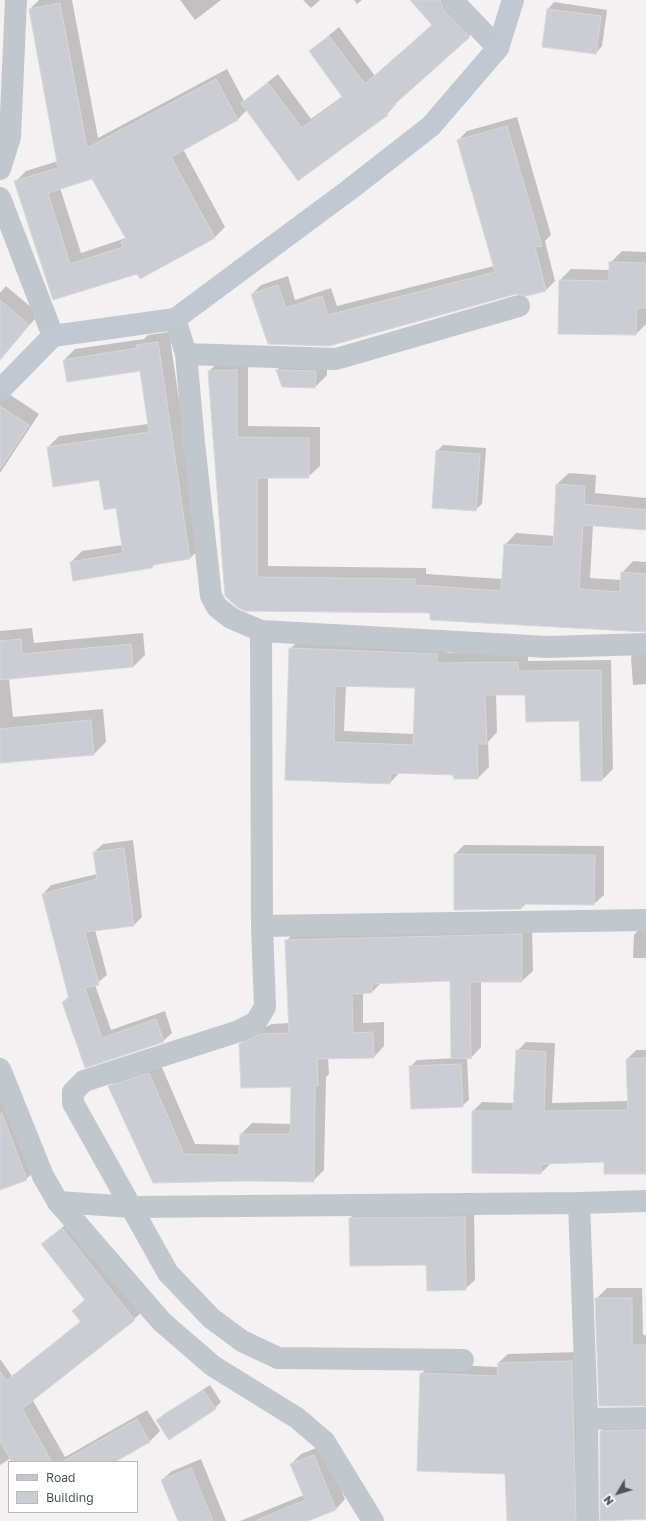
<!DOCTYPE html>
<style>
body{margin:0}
#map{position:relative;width:646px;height:1521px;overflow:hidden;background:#f3f1f1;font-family:"Golos Text",sans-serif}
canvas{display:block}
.legend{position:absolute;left:8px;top:1461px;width:130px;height:52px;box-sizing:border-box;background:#fff;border:1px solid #b7babe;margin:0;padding:5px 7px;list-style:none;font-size:12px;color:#4b535c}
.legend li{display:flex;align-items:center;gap:8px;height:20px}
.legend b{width:20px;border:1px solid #b7babe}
.north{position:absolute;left:598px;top:1473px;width:40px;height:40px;-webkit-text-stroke:3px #fff;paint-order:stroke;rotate:232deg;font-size:11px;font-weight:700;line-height:16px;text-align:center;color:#4b535c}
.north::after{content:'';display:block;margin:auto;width:14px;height:18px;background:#4b535c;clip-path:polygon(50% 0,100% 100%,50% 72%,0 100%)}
</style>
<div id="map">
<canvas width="646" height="1521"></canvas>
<ul class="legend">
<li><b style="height:5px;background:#c1c8d2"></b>Road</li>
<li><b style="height:11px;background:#cbcdd2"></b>Building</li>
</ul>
<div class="north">N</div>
</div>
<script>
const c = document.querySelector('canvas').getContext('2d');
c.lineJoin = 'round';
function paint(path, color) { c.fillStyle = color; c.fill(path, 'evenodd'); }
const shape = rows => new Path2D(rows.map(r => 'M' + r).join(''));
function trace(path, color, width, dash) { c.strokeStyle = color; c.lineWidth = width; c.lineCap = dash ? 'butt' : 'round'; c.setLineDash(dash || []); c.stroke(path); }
const shadow = shape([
 [39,0,72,0,98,138,227,69,244,101,278,74,311,119,343,96,310,51,339,27,375,76,433,25,411,0,453,0,479,27,395,102,396,104,387,114,298,179,247,110,238,119,183,149,225,227,214,238,138,273,53,299,15,182,26,171,58,161,30,9],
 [93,178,126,238,81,253,60,188],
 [180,0,221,0,195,20],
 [303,0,320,0,311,8],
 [354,0,362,0,357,4],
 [554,2,607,10,602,46,596,53,543,46,548,9],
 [517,117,551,235,545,241,555,281,546,290,515,293,329,345,252,294,261,285,288,276,295,300,331,288,337,306,494,266,458,140,467,131],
 [622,251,646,252,646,324,636,334,560,280,571,269,610,270,610,263],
 [6,286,39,314,0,360,0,293],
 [169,332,201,548,190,558,156,563,152,567,71,562,82,551,123,545,117,507,100,479,48,447,59,436,148,424,141,369,64,360,75,349,144,339,148,335],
 [289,358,327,359,327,375,315,387,283,386,277,370],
 [248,359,248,426,320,427,320,466,308,477,268,477,268,566,426,568,426,574,503,579,505,545,516,533,555,536,557,484,569,473,596,475,595,493,646,498,646,529,593,525,590,578,621,580,622,573,633,561,646,562,646,631,431,612,246,610,209,371,221,360],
 [0,388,39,414,0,473],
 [443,445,486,448,482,504,475,510,437,451],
 [32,628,34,643,143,633,145,655,133,667,9,678,13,717,103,709,106,742,94,754,0,762,0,631],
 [301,638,448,643,447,653,528,651,528,661,611,660,613,769,602,780,582,780,580,720,526,694,496,694,497,732,488,742,489,767,478,778,454,774,400,772,390,783,286,779,290,649],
 [346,685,416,687,414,734,344,731],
 [643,646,646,646,646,684,633,685,631,657],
 [133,840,142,917,134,925,95,930,107,975,95,985,111,1030,165,1011,172,1033,163,1041,85,1066,63,1002,69,996,43,894,51,885,97,874,94,852,103,844],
 [464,845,604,846,604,895,594,904,527,903,521,908,455,854],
 [532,924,533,971,522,981,481,981,481,1047,471,1058,467,1057,469,1100,462,1106,410,1067,417,1060,458,1058,451,980,382,982,372,992,363,993,363,1023,384,1022,384,1046,374,1057,328,1058,329,1074,326,1077,324,1170,313,1181,246,1180,153,1182,109,1087,120,1076,160,1063,195,1144,241,1145,241,1134,252,1123,291,1124,292,1086,240,1044,251,1034,272,1024,289,1023,286,941,297,930],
 [640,928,646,928,646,958,633,958,634,935],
 [526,1042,555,1043,552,1103,628,1101,627,1059,636,1050,646,1050,646,1172,605,1161,550,1164,541,1173,473,1111,482,1102,514,1103,517,1051],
 [0,1077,35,1171,26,1179,0,1189],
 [474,1207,475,1280,465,1289,427,1264,351,1265,350,1218,360,1208],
 [72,1219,144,1310,134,1319,32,1399,65,1457,147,1410,160,1431,150,1441,113,1462,14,1462,11,1458,0,1465,0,1359,12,1376,81,1321,73,1311,85,1299,43,1244],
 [607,1288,642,1288,643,1335,646,1335,646,1405,596,1299],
 [581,1352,583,1521,508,1521,506,1473,421,1374,431,1364,498,1367,498,1363,508,1354],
 [210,1385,221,1402,215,1408,158,1421,164,1414],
 [646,1420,646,1518,601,1432,611,1421],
 [324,1445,345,1499,336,1509,306,1521,240,1521,304,1495,291,1464,301,1454],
 [201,1459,226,1521,179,1521,162,1480,172,1471]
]);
const building = shape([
 [410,0,440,0,443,9,470,37,386,112,388,115,298,181,241,103,268,83,302,128,343,98,309,51,329,36,365,84,432,25,410,0],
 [60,3,87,148,216,79,238,120,171,157,215,238,140,279,137,274,53,300,14,181,58,168,29,9,60,3],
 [92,179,126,239,121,242,123,247,70,264,48,193,92,179],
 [547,9,601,16,596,54,542,47,547,9],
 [507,126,542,246,535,247,546,291,526,296,516,294,329,346,268,344,251,294,278,285,286,308,322,296,328,315,495,272,457,140,507,126],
 [609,262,646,263,646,308,637,308,636,335,558,334,559,280,609,281,609,262],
 [0,300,29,325,0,360,0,300],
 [158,342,190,559,152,565,152,568,73,581,70,562,123,553,116,508,104,510,99,480,53,487,47,447,149,432,140,371,67,382,63,360,137,348,136,345,158,342],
 [237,370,237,437,309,438,309,478,257,478,257,577,415,579,415,585,501,591,504,544,553,547,556,484,585,486,584,504,646,510,646,530,583,525,579,589,620,592,621,572,646,574,646,632,430,620,430,613,245,611,237,607,225,596,208,371,237,370],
 [276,370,316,371,315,388,282,387,276,370],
 [0,406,29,425,0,469,0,406],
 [436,451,480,454,476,511,432,508,436,451],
 [21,639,22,654,131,644,133,667,0,680,0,641,21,639],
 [289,648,437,654,437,663,518,662,518,671,601,670,602,781,581,781,579,721,526,722,525,695,485,695,487,744,477,744,478,779,454,779,453,775,391,773,390,784,285,780,289,648],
 [335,686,415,688,413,745,334,742,335,686],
 [91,720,94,755,0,763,0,729,91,720],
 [124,848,134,926,85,932,99,985,85,988,102,1038,156,1019,164,1042,85,1068,62,1002,69,999,42,894,97,879,93,852,124,848],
 [454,854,595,855,594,905,521,904,521,909,454,910,454,854],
 [522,934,522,982,470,982,471,1059,451,1058,450,981,372,984,372,993,352,994,353,1033,373,1032,374,1058,317,1059,318,1086,315,1086,314,1182,246,1181,153,1183,108,1086,149,1073,184,1154,239,1155,240,1134,290,1134,291,1087,241,1088,239,1044,260,1034,289,1033,285,940,522,934],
 [516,1050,546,1052,544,1111,628,1110,626,1059,646,1058,646,1174,604,1174,604,1162,541,1164,541,1174,472,1173,472,1111,513,1111,516,1050],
 [461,1064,463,1107,411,1109,409,1066,461,1064],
 [2,1113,27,1180,0,1190,0,1114,2,1113],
 [465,1217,466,1290,427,1291,426,1265,350,1266,349,1218,465,1217],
 [62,1228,135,1320,22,1409,52,1462,12,1462,0,1441,0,1371,6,1381,81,1322,72,1311,85,1300,41,1244,62,1228],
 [595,1298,632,1298,632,1345,646,1345,646,1406,599,1406,595,1298],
 [572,1361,576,1521,507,1521,505,1474,417,1471,420,1373,497,1376,498,1363,572,1361],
 [203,1390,216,1409,169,1440,156,1420,203,1390],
 [137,1419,150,1442,115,1462,62,1462,137,1419],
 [646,1430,646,1519,600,1521,600,1431,646,1430],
 [314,1455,336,1510,308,1521,255,1521,305,1500,290,1464,314,1455],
 [191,1468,213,1521,178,1521,161,1480,191,1468]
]);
const street = shape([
 [452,0,498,48],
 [0,169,10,137,16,0],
 [0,198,53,336],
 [175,319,186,354,194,443,211,596,217,607,231,618,261,631,548,647,646,644],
 [186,354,336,359,519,306],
 [261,631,262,926,265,1007,256,1022,239,1031,84,1081,73,1092,73,1103,168,1273,211,1318,242,1341,278,1358,463,1360],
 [262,926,646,920],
 [0,1069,43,1176,58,1202,162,1322,213,1366,297,1418,324,1441,373,1521],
 [58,1202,133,1207,579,1203,646,1201],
 [579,1203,587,1419,588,1521],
 [587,1419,646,1418]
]);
const secondary = shape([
 [0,390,53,336,175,319,349,190,431,126,498,48,513,0]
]);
paint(shadow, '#0003');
paint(building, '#cbcdd2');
trace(building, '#d5d7db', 1);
trace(street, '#c1c7cd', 22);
trace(secondary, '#c1c8d2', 22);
</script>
